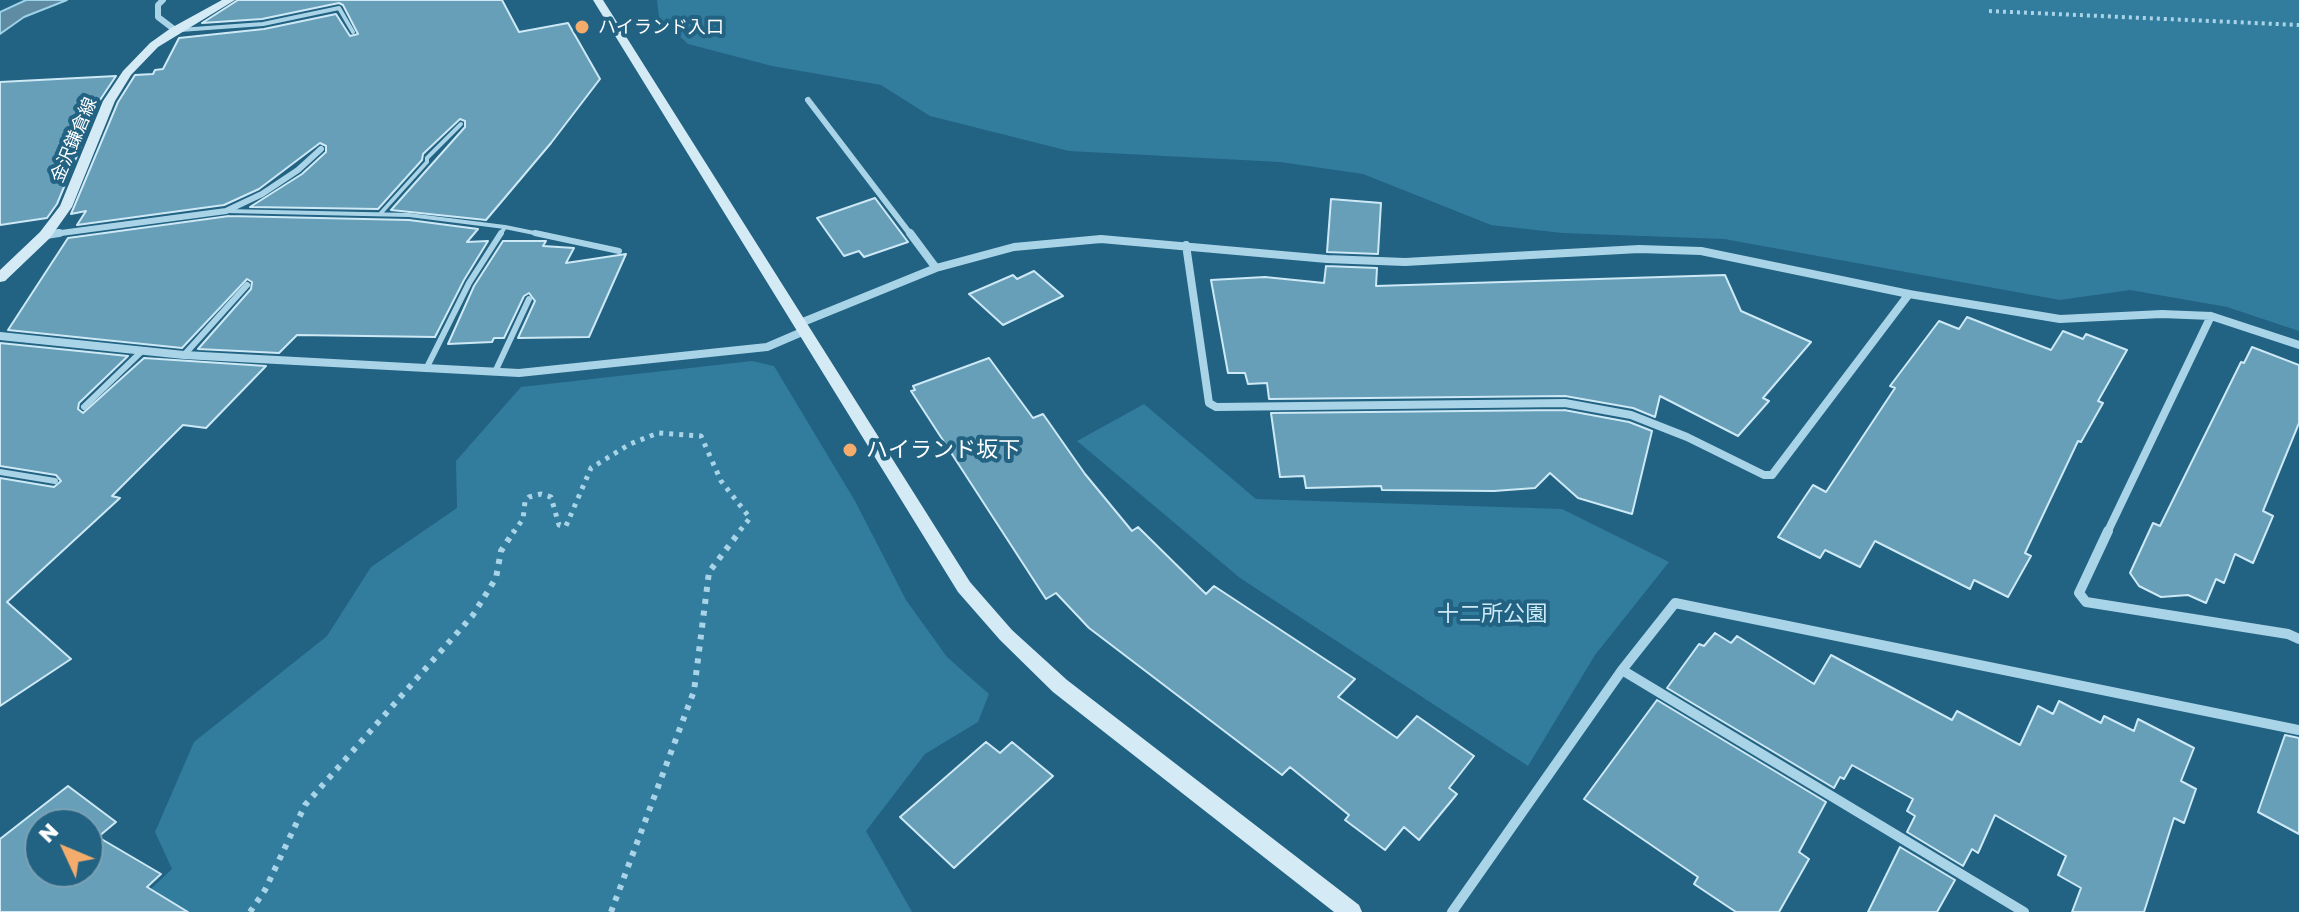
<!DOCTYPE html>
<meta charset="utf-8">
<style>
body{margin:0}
#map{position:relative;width:2299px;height:912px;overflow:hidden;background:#226282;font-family:"Golos Text",sans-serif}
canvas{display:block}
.north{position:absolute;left:24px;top:808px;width:80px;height:80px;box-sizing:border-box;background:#226282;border:2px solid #7aa1b4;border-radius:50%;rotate:314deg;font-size:22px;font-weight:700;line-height:32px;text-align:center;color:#fff}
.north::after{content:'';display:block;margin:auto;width:28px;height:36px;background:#f3ac6c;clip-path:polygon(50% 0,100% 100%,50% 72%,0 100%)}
</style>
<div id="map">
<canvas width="2299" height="912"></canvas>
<div class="north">N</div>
</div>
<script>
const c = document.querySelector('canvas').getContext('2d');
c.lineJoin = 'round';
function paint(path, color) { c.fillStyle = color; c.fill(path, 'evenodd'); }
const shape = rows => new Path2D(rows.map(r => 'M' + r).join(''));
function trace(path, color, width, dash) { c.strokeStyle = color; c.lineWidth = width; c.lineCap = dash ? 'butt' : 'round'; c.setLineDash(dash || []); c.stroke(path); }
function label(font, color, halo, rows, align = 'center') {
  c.font = font + ' "Golos Text","Noto Sans JP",sans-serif'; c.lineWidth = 8; c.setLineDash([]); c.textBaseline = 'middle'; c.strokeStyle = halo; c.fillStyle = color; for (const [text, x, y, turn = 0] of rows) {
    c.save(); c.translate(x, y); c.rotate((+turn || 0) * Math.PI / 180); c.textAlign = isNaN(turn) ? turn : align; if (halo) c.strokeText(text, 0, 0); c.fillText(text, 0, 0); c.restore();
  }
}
const green = shape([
 [657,0,2299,0,2299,331,2227,307,2130,290,2060,300,1724,239,1562,233,1491,225,1363,174,1280,162,1069,151,930,116,881,85,772,66,688,44,659,17],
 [752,361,774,366,855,501,906,600,947,657,989,694,978,722,925,754,866,831,912,912,126,912,172,869,155,832,194,742,327,636,371,567,457,508,456,461,521,387],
 [1144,404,1256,499,1562,509,1669,562,1595,655,1528,766,1240,578,1077,441]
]);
const water = shape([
 [26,0,67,0,24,17,0,34,0,12,26,0]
]);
const building = shape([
 [238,0,502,0,519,32,568,23,600,79,551,143,486,220,391,210,465,127,465,121,460,119,423,154,422,160,378,209,250,207,302,174,326,152,326,146,320,143,259,189,224,205,77,225,86,211,71,214,118,102,135,75,153,74,155,70,163,69,179,38,264,29,336,14,350,36,358,34,343,5,339,3,262,19,202,23,238,0],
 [116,76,100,100,57,204,47,218,0,225,0,82,116,76],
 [875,198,908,242,864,257,859,251,844,256,817,218,875,198],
 [1331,199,1381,203,1378,254,1327,252,1331,199],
 [229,216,409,220,478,229,467,242,488,241,464,280,435,337,297,335,279,353,198,349,251,289,252,282,247,279,182,348,8,330,68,238,229,216],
 [503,241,546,241,543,246,574,248,566,263,626,254,589,337,518,338,535,301,529,293,524,296,504,338,494,338,492,342,448,344,474,286,503,241],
 [1326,266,1377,268,1376,286,1725,275,1741,311,1811,342,1763,398,1769,401,1738,436,1660,396,1655,417,1633,408,1565,396,1269,399,1267,383,1248,384,1245,373,1228,373,1211,280,1265,277,1324,283,1326,266],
 [1034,271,1063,296,1003,325,969,294,1013,275,1017,279,1034,271],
 [1967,317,2051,350,2063,331,2083,339,2086,334,2127,350,2098,401,2103,403,2081,442,2078,441,2025,553,2031,556,2008,597,1974,580,1970,589,1875,541,1860,567,1825,550,1820,558,1778,537,1813,485,1826,492,1895,388,1890,386,1939,321,1959,329,1967,317],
 [0,343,128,356,79,403,78,409,83,413,144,358,266,366,206,428,183,425,112,496,120,498,7,602,71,659,0,706,0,478,54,487,61,481,56,475,0,466,0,343],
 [2252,347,2299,365,2299,423,2263,511,2273,516,2253,563,2235,554,2224,583,2216,579,2206,603,2188,595,2161,597,2139,586,2130,573,2153,523,2160,526,2241,362,2244,363,2252,347],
 [989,358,1033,418,1043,414,1085,474,1132,531,1138,527,1206,594,1214,586,1355,679,1338,697,1397,738,1417,716,1474,756,1449,788,1457,794,1419,840,1404,827,1385,850,1345,820,1349,815,1290,767,1282,775,1089,628,1056,593,1046,599,911,391,915,390,913,386,989,358],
 [1564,410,1629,422,1652,431,1632,514,1578,498,1550,473,1535,488,1494,491,1382,490,1381,486,1306,488,1304,476,1280,477,1271,413,1564,410],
 [1715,633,1731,643,1737,636,1814,684,1831,655,1952,720,1957,711,2020,745,2038,706,2053,714,2059,701,2101,723,2104,716,2134,731,2138,719,2194,748,2181,781,2196,789,2184,823,2174,818,2144,912,2072,912,2081,888,2058,875,2066,856,1995,815,1978,853,1972,849,1963,866,1907,832,1915,816,1907,811,1913,799,1852,765,1844,779,1840,777,1834,788,1667,688,1699,644,1704,646,1715,633],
 [1657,700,1826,802,1799,852,1809,859,1779,912,1736,912,1694,884,1698,877,1584,799,1657,700],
 [2285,735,2299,738,2299,834,2258,812,2285,735],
 [986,742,1000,753,1012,742,1053,776,954,868,900,817,986,742],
 [68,786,116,822,98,837,161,874,147,887,188,912,0,912,0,839,68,786],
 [40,824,88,824,88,872,40,872,40,824],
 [1900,847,1955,880,1937,912,1868,912,1900,847]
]);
const pathFar2 = shape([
 [1989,11,2299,25]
]);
const pathFar1 = shape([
 [513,533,523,519,525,502,529,497,541,494,551,497,559,525,566,526,591,468,630,444,658,433,701,436,721,481,750,518,738,533]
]);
const path = shape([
 [250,912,265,890,305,805,473,615,496,578,501,551,514,531],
 [611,912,694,691,709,572,740,531]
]);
const laneFar1 = shape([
 [180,30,263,24,339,8,353,32],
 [226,211,409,215,505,227,500,235],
 [380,214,427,162,427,158,461,124],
 [505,227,544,235]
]);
const lane = shape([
 [535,233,619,251],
 [184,355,247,285],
 [426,369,469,283,501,233],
 [495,372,529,299],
 [84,407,142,351],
 [0,472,55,481]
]);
const streetFar2 = shape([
 [163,0,158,5,158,17,175,30],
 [808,100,911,235],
 [46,235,226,211,262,194,298,170,321,149]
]);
const streetFar1 = shape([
 [910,233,936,268],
 [46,235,59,233],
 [1186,245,1209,403,1216,407,1565,403,1631,415,1687,437,1764,475,1772,475,1909,294],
 [798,324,936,268,1014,247,1101,239,1327,259,1405,262,1639,249,1701,251,1909,294,2060,319,2162,314,2211,316,2299,345],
 [0,336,184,355,519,373,767,347,802,332],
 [2107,533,2211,316]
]);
const street = shape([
 [2108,531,2079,593,2086,602,2288,634,2299,639],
 [1622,670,2024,912],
 [1452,912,1622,670,1675,603,2299,730]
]);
const secondary = shape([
 [222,0,235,0,158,47,131,75,115,101,72,207,50,238,5,281,0,282,0,270,40,232,60,206,103,101,123,71,150,43,171,28,222,0],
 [593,0,603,0,970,582,1012,630,1067,680,1359,905,1362,912,1334,912,1053,692,1000,640,958,592,593,0]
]);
const markers = [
 [582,27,8,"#f3ac6c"],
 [850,450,8,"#f3ac6c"]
];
const farPoinames = [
 ["ハイランド入口",598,27]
];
const farStreetnames = [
 ["金沢鎌倉線",74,140,-67]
];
const poiNames = [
 ["ハイランド坂下",866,450]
];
const parkNames = [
 ["十二所公園",1492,614]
];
paint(green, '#327c9e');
paint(water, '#5f8ca2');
trace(water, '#9dd2e9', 2);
paint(building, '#679eb8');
trace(building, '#cde9f6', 2);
trace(pathFar2, '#a9d4e8', 4, [3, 4]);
trace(pathFar1, '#a9d4e8', 5, [4, 6]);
trace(path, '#a9d4e8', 6, [5, 7]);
trace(laneFar1, '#a9d4e8', 4);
trace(lane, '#a9d4e8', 6);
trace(streetFar2, '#a9d4e8', 6);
trace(streetFar1, '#a9d4e8', 8);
trace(street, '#a9d4e8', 10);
paint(secondary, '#d4ebf6');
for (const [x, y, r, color] of markers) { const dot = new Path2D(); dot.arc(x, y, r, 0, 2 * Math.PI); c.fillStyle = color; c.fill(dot); trace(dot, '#226282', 3); }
label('18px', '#fff', '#226282', farPoinames, 'left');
label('18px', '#fff', '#226282', farStreetnames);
label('22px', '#fff', '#226282', poiNames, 'left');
label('22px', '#cde9f6', '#226282', parkNames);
</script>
